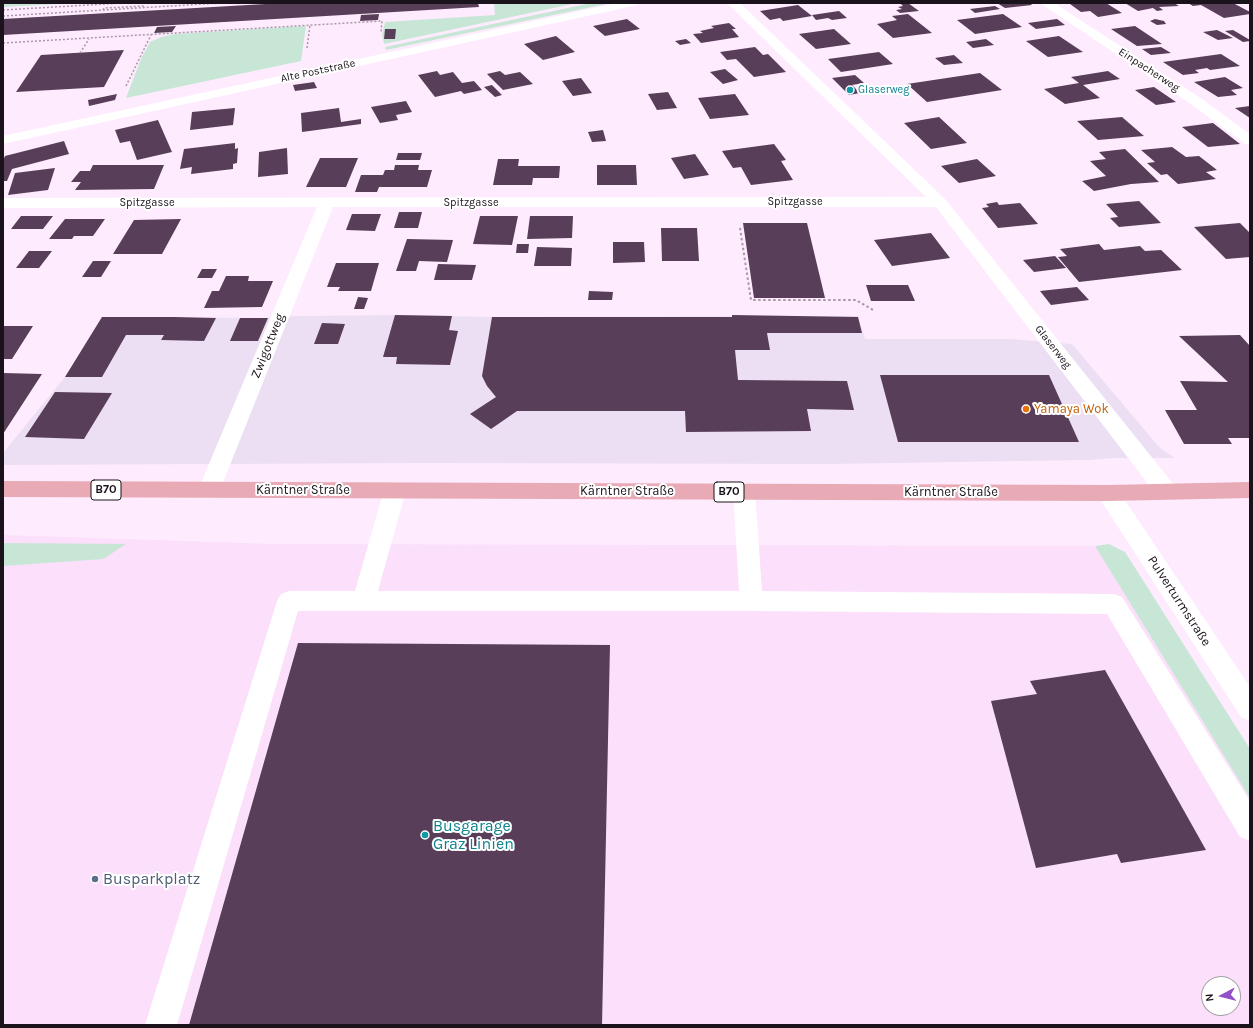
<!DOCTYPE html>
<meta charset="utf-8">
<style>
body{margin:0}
#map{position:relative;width:1253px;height:1028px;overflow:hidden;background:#feecfe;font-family:Karla,sans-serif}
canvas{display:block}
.frame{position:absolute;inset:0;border:4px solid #1b131b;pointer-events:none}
.north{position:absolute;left:1201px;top:976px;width:40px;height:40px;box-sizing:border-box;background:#fff;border:1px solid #a4a1a4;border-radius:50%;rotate:263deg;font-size:11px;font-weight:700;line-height:16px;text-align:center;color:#1b131b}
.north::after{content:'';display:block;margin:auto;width:14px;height:18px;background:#9152c8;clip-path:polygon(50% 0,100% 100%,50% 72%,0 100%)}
</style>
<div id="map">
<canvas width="1253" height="1028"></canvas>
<div class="frame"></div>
<div class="north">N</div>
</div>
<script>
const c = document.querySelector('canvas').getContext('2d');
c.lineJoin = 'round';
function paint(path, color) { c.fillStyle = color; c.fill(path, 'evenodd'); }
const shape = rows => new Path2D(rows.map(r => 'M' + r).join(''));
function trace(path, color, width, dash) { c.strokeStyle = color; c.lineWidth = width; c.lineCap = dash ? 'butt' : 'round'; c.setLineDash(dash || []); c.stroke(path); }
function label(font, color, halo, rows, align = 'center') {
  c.font = font + ' Karla,sans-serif'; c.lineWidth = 4; c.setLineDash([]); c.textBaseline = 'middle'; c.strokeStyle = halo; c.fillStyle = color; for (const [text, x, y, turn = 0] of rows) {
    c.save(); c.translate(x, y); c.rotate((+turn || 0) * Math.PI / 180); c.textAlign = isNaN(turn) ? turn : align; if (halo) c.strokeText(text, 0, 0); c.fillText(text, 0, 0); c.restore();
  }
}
const commercial = shape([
 [395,315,492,317,858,316,865,339,1011,339,1072,344,1160,448,1175,458,1112,458,1089,460,829,464,425,463,3,465,3,453,65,377,102,317,268,318,298,316]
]);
const built = shape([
 [3,535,273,544,1095,546,1250,798,1250,1025,3,1025],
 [1209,984,1233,984,1233,1008,1209,1008]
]);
const green = shape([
 [24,3,81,3,3,7,3,4],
 [494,3,577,3,384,44,382,35,385,22,495,15],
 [591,3,611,3,386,50,385,47],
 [306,26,301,61,126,98,141,59,150,42,161,37,175,34],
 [3,543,126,544,103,559,3,566],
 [1109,544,1125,552,1250,749,1250,798,1095,546]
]);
const building = shape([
 [283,3,478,3,479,7,3,35,3,19],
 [900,3,908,3,919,11,900,13,896,10,902,9,898,7,903,6],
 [997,3,1030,3,1032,5,1005,8],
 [1082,3,1106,3,1122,13,1098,17,1090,11,1081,12,1070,4],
 [1125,3,1174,3,1179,6,1159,7,1163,10,1157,11,1153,8,1138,11],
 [1188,3,1233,3,1250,12,1250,14,1224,18,1201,5,1193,6],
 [798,5,812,16,783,21,780,18,770,20,760,11],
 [995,6,1000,9,975,13,970,9],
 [839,11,847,18,832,20,828,18,816,20,812,15],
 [379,14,378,20,360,21,361,15],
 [908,14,932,33,893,38,877,24,897,20,892,16],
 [1003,14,1022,27,975,34,957,20],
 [627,19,640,29,605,36,593,26],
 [1057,19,1065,25,1036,29,1028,23],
 [1155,19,1164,21,1166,24,1157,25,1150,21],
 [729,23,736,29,732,29,739,37,701,43,693,34,703,33,700,31,714,28,711,26],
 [176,26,172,32,154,33,157,27],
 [1135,26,1162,44,1137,46,1111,29],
 [385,29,396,29,395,39,384,39],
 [834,29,851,44,816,49,799,34],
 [1217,30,1233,38,1218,40,1203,32],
 [1233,30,1250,40,1250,41,1243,42,1225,31],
 [556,36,575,52,543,60,524,44],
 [1059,36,1083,52,1048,57,1026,41],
 [686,39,691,43,680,45,675,41],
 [986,39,994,45,973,48,966,42],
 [755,47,763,55,768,54,786,72,754,77,736,59,727,60,720,52],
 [1161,47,1171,53,1151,55,1142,49],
 [124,50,104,87,16,92,41,55],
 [879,52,893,64,841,72,828,59],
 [1221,54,1240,66,1210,70,1207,68,1195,70,1199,73,1183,75,1163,62],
 [954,55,963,63,944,65,935,58],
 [725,69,738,80,723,84,710,72],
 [437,71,440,75,453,72,462,83,474,81,482,90,464,94,461,91,435,97,418,75],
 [500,71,505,75,520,72,533,84,503,90,487,74],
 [1108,71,1120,79,1083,85,1100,98,1065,104,1044,89,1079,83,1071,77],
 [980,73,1002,90,927,102,907,84],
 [855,75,864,83,852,85,860,93,849,95,832,78],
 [1225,77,1243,88,1231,90,1237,95,1218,97,1194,82],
 [581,78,592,93,573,96,562,81],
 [314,82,317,88,295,91,293,85],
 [492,85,502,95,495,97,484,87],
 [1154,87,1176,102,1156,105,1135,90],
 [668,92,677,108,657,110,648,94],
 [117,94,115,100,89,106,88,100],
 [735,94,749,115,710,119,698,98],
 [406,101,412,112,396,115,398,120,380,123,371,107],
 [1250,106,1250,118,1235,108],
 [235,108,233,125,190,130,192,112],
 [339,108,341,122,361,119,361,124,302,132,301,113],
 [939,117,967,143,931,149,904,123],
 [1122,117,1144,136,1098,140,1077,121],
 [158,120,172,152,137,160,130,141,120,143,115,130],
 [1213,123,1240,144,1208,147,1182,127],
 [603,130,606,141,592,142,588,132],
 [64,141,69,154,12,169,7,181,3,181,3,161,5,156],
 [235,143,235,149,238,148,237,163,233,164,233,169,191,174,192,167,180,169,184,149],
 [774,144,786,160,781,161,793,180,751,185,741,167,733,168,722,151],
 [1172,147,1186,157,1199,156,1217,170,1206,172,1216,179,1178,184,1167,174,1161,175,1147,163,1155,162,1141,150],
 [287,148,288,174,258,177,259,152],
 [1125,149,1159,182,1131,184,1094,191,1082,181,1106,176,1090,161,1106,159,1099,152],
 [398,153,422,153,420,160,396,160],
 [695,154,709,175,684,179,671,158],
 [320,158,358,158,346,187,306,187],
 [498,159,519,159,518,166,560,166,559,178,533,178,532,185,493,185],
 [977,159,996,176,959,183,941,166],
 [93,165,164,165,154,189,75,190,81,182,71,182,80,171,90,171],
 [395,165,419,165,418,170,432,170,427,187,379,187,377,192,355,192,361,175,383,175,385,170,394,170],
 [597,165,636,165,637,185,597,185],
 [55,168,48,190,8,195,15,173],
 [1139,201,1161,223,1119,227,1110,218,1118,217,1106,204],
 [997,202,999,205,1020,203,1038,224,998,228,982,208,989,207,986,204],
 [399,212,422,212,418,228,394,228],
 [352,214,381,214,375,231,346,230],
 [21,216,53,216,43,229,11,229],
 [480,216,518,216,512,245,473,244],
 [530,216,573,216,572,238,527,239],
 [65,219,105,219,93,236,74,236,72,239,49,239],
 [181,219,162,254,113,254,134,220],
 [743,223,807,223,825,298,754,298],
 [1240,223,1250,233,1250,257,1226,259,1194,227],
 [661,228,697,228,699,261,662,261],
 [931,233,950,258,892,266,874,240],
 [407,239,453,240,447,262,419,261,416,271,396,271],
 [613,242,644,242,645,262,613,263],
 [517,244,529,244,528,253,516,253],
 [1099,244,1104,250,1140,246,1145,251,1161,250,1182,270,1079,282,1058,257,1067,256,1060,249],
 [537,247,572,248,571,266,534,266],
 [29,251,52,251,39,268,16,268],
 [1055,256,1066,268,1034,272,1023,260],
 [93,261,111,261,101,277,82,277],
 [336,263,379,263,371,291,338,291,340,287,327,287],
 [438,264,476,265,472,280,434,280],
 [202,269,217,269,212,278,197,278],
 [226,276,249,276,248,281,273,281,262,307,204,308,212,291,219,291],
 [866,285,908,285,915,301,871,301],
 [1077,287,1089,300,1051,305,1040,291],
 [589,291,613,292,612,300,588,300],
 [358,297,368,298,364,309,354,309],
 [395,315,452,316,449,330,458,331,450,365,396,364,397,357,383,357],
 [732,315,858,317,862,333,767,333,770,350,735,350,738,380,847,381,854,410,807,409,811,431,686,432,685,411,517,411,491,429,470,414,496,397,487,386,482,376,492,317,732,317],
 [102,317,174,317,216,318,204,341,161,340,164,335,126,335,102,377,65,377],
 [240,318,268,318,258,341,230,341],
 [322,323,345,324,338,344,314,344],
 [3,326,33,326,12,359,3,359],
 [1240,335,1250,346,1250,438,1228,438,1232,444,1184,444,1165,410,1197,410,1180,381,1228,382,1179,336],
 [3,373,42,374,3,434],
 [880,375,1049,375,1079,442,898,442],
 [55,392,112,393,84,439,25,437],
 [298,643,610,645,602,1025,189,1025],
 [1105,670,1206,850,1121,863,1117,854,1036,868,991,701,1037,694,1030,681]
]);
const pathFar1 = shape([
 [3,10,123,3],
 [103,10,104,8,145,6],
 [3,16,221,3],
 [3,43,382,21,381,32],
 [307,48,310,25],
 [80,53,89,39],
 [126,86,151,35]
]);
const path = shape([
 [740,228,751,300,856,300,873,310]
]);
const service = shape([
 [395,482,403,484,406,490,378,591,739,591,733,492,736,486,744,484,752,486,755,492,762,591,1114,594,1122,597,1250,801,1250,841,1240,837,1107,614,751,611,298,611,177,1025,145,1025,277,601,281,594,289,591,355,591,384,490,387,484,395,482]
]);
const minor = shape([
 [617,3,639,3,637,5,633,6,3,144,3,136,617,3],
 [727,3,740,3,945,199,1174,485,1177,491,1174,497,1166,499,1158,497,936,207,333,207,220,490,217,496,209,498,201,496,198,490,317,207,3,208,3,198,926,197,727,3],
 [1040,3,1054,3,1202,99,1250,134,1250,145,1245,144,1192,105,1040,3],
 [1108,485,1116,487,1250,687,1250,721,1241,717,1100,499,1097,493,1100,487,1108,485]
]);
const primary = shape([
 [3,481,1108,485,1250,482,1250,498,1108,501,3,497,3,481]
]);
const markers = [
 [850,90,4,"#0f9aa8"],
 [1026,409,4,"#e8710a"],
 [425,835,4,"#0f9aa8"],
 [95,879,4,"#5c6f8a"]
];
const farStreetnames = [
 ["Einpacherweg",1149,70,33],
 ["Alte Poststraße",318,71,-12],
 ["Spitzgasse",795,202],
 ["Spitzgasse",147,203],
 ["Spitzgasse",471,203],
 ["Glaserweg",1053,347,52]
];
const farCulturenames = [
 ["Glaserweg",858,90]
];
const shields = [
 [106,490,30],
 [729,492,30]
];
const shieldNames = [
 ["B70",106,490],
 ["B70",729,492]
];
const streetNames = [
 ["Zwigottweg",268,346,-68],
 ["Kärntner Straße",303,490],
 ["Kärntner Straße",627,491],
 ["Kärntner Straße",951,492],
 ["Pulverturmstraße",1179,601,57]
];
const foodNames = [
 ["Yamaya Wok",1034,409]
];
const nearCulturenames = [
 ["Busgarage",433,826],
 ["Graz Linien",433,844]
];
const nearServicenames = [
 ["Busparkplatz",103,879]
];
paint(commercial, '#ecdff3');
paint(built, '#fbdffb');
paint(green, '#c8e6d6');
paint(building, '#583e58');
trace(pathFar1, '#a698a6', 1.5, [2, 2]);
trace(path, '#a698a6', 2, [2.5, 2.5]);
paint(service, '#fff');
paint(minor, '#fff');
paint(primary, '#e8aab5');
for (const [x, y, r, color] of markers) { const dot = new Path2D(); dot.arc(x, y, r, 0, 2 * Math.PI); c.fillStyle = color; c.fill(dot); trace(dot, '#fff', 1.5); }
label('11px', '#1b131b', '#fff', farStreetnames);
label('11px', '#0d838f', '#fff', farCulturenames, 'left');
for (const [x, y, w] of shields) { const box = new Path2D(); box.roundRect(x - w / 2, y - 10, w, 20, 3); c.fillStyle = '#fff'; c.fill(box); trace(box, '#1b131b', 1); }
label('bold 12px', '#1b131b', null, shieldNames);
label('13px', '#1b131b', '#fff', streetNames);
label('13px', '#c56008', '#fff', foodNames, 'left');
label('16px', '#0d838f', '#fff', nearCulturenames, 'left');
label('16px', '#4e5e75', '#fff', nearServicenames, 'left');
</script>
